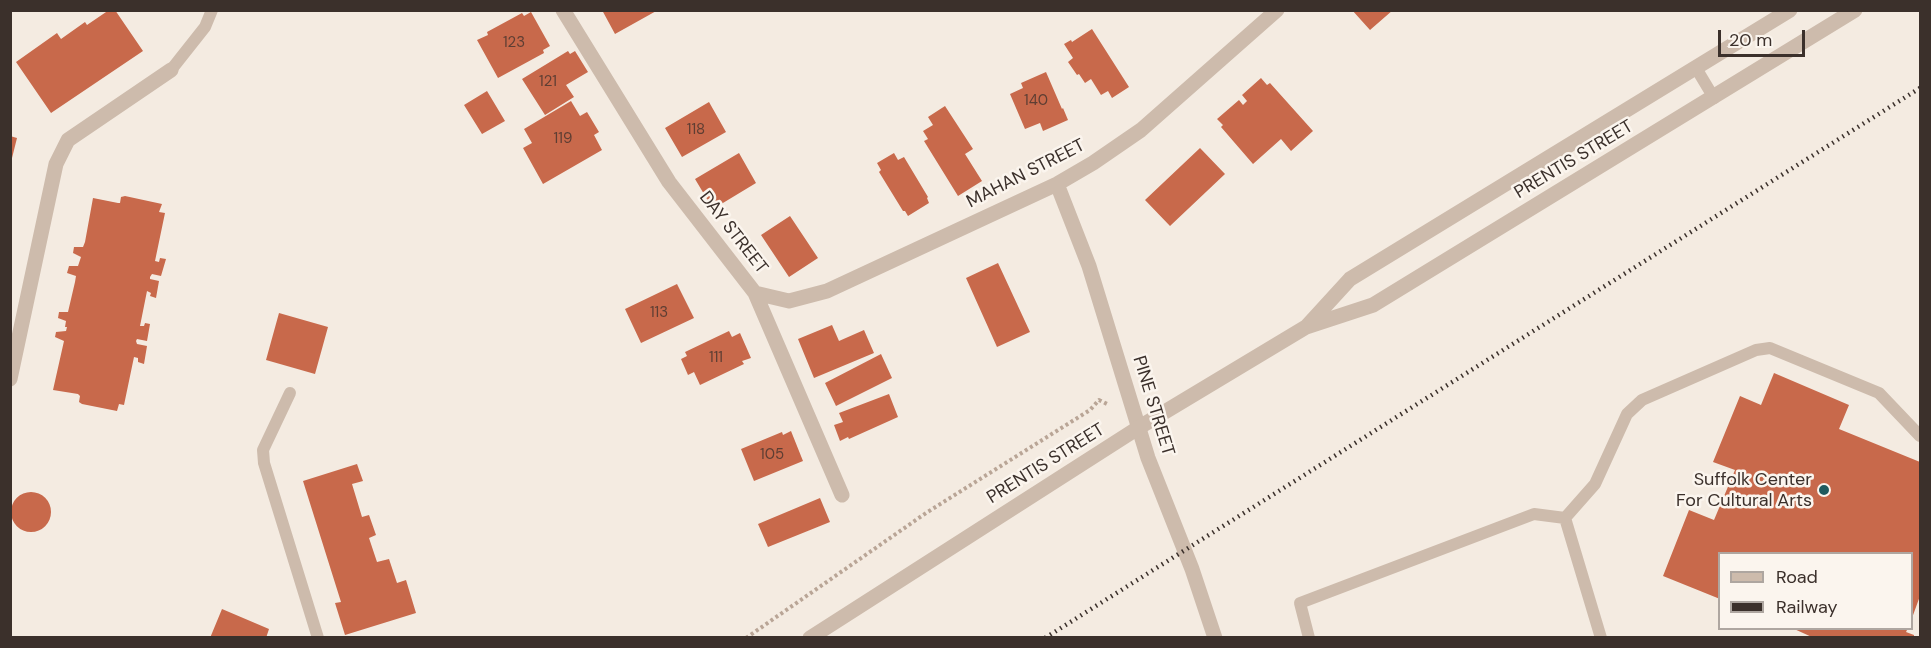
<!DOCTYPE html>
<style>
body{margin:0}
#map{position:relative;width:1931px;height:648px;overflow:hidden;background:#f4ebe1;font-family:"DM Sans",sans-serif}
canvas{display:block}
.frame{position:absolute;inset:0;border:12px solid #3b302b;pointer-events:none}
.legend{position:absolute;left:1718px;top:552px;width:195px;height:78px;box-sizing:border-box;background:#fbf5ee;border:2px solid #aea6a0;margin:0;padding:8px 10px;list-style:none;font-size:18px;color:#3b302b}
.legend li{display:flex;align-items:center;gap:12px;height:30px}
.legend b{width:30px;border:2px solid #aea6a0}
.scale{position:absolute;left:1718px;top:30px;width:87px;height:27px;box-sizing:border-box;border:3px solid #3b302b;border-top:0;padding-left:8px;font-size:18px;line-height:21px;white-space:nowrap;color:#3b302b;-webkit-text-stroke:4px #fbf5ee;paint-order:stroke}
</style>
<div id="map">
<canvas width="1931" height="648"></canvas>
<div class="frame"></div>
<ul class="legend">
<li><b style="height:8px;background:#cdbbac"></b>Road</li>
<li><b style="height:8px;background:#3b302b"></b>Railway</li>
</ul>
<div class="scale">20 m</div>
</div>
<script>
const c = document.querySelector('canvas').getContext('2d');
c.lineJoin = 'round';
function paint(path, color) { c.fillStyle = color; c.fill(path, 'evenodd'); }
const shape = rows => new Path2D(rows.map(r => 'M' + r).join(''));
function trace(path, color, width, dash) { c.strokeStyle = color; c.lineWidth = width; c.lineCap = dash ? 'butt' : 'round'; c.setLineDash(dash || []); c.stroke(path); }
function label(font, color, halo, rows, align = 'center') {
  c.font = font + ' "DM Sans",sans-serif'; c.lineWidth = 5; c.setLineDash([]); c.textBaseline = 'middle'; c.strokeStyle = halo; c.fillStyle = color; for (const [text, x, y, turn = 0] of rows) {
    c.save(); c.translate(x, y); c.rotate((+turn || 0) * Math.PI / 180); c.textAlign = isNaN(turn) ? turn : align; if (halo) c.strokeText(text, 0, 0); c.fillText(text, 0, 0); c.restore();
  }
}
const building = shape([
 [109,10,115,10,143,51,51,113,16,62,57,33,61,39,85,22,87,25],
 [602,10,658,10,615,34],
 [1352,10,1393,10,1370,30],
 [531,12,550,46,543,50,544,53,498,78,477,40,488,35,487,32,522,13,524,16],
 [1092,29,1129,87,1112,98,1108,91,1101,95,1091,79,1085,83,1079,74,1077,75,1068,62,1073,58,1064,44,1071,40,1072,42],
 [568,51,570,54,575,51,588,72,566,85,574,97,545,115,522,79],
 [1046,72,1062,109,1063,108,1068,120,1043,131,1040,123,1025,129,1010,94,1023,88,1021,83],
 [1261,78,1267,85,1270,83,1313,131,1291,151,1281,139,1253,164,1221,127,1223,125,1217,119,1239,100,1243,105,1247,101,1242,95],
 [487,91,505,121,482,134,464,105],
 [571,101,580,116,587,112,599,132,594,135,602,150,543,184,523,148,532,143,524,129],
 [709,102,726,132,682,157,665,128],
 [945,106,973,149,965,154,982,181,958,196,924,141,928,139,923,131,933,125,928,117],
 [10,136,17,138,11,162,10,162],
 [1200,148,1225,174,1170,226,1145,200],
 [739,153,756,183,713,209,695,179],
 [894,153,898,160,904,157,928,197,927,198,929,203,908,216,905,211,903,211,879,172,881,170,877,163],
 [125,196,162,204,159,212,165,213,155,261,159,262,160,258,166,259,161,276,152,274,150,277,150,279,159,281,156,298,150,296,151,293,147,291,140,326,144,326,145,323,150,324,147,341,137,339,136,341,137,344,147,346,144,364,138,362,138,358,134,357,124,405,119,404,117,411,82,404,79,402,80,396,78,394,53,390,64,341,55,337,56,332,66,331,67,327,65,327,66,321,58,318,59,312,68,312,75,282,76,276,67,273,69,266,78,266,81,257,73,253,74,247,83,247,85,242,93,198,118,203,120,203,121,197],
 [790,216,818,258,789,277,761,235],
 [998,263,1030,332,997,347,966,278],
 [677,284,694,318,641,343,625,309],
 [279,313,328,327,315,374,266,360],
 [832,325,839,341,864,330,874,353,814,378,798,339],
 [729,331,732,337,740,333,751,358,742,361,744,364,700,385,694,372,688,375,681,359,687,356,685,352],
 [881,354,892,378,836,406,825,383],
 [1774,373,1849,405,1839,429,1920,462,1920,596,1912,618,1912,554,1720,554,1720,599,1663,576,1689,510,1714,520,1735,470,1713,462,1740,396,1761,405],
 [889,394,898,417,849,439,848,437,840,441,834,425,843,422,839,413],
 [791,431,803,461,754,481,741,449,782,432,783,435],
 [357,464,363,481,352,484,362,517,369,515,376,535,369,538,377,562,389,559,397,583,406,580,416,613,345,635,335,603,341,602,303,481],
 '11 512a20 20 0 1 1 40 0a20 20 0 1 1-40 0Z',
 [820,498,830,522,768,547,758,524],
 [222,609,269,629,266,638,210,638],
 [1792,628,1908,628,1906,632,1914,635,1914,638,1814,638]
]);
const path = shape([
 [746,638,926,513,1090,410,1099,400,1107,404]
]);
const service = shape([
 [1696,68,1714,98],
 [171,70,205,27,212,10],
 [290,393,263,450,264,463,318,638],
 [1565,518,1595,484,1627,414,1642,400,1756,350,1770,348,1879,393,1920,436],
 [1565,518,1601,638],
 [1309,638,1300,603,1534,514,1565,518]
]);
const minor = shape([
 [563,10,669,182,755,293,842,495],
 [1057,184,1089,266,1148,458,1192,569,1215,638],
 [755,293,789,301,827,291,1057,184,1093,163,1141,130,1277,10],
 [10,379,56,164,68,140,171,70]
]);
const tertiary = shape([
 [1307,326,1350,279,1790,10],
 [810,638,1138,428,1306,327,1373,305,1855,10]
]);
const rail = shape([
 [1045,638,1920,88]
]);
const markers = [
 [1824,490,6,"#1f5a5e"]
];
const numberNames = [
 ["123",514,43],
 ["121",548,82],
 ["140",1036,101],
 ["118",696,130],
 ["119",563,139],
 ["113",659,313],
 ["111",716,358],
 ["105",772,455]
];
const streetNames = [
 ["PRENTIS STREET",1574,160,-31],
 ["MAHAN STREET",1026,174,-27],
 ["DAY STREET",733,233,52],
 ["PINE STREET",1153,406,73],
 ["PRENTIS STREET",1046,464,-32]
];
const poiNames = [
 ["Suffolk Center",1812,480],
 ["For Cultural Arts",1812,501]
];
paint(building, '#c8694b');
trace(path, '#b9a596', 4, [3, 3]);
trace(service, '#cdbbac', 12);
trace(minor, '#cdbbac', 15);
trace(tertiary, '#cdbbac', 15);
trace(rail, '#3b302b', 4.5, [1.5, 4.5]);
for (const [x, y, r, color] of markers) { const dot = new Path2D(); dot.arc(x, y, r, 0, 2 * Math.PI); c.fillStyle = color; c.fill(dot); trace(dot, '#fbf5ee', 2); }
label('15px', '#5e3e33', null, numberNames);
label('18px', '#3b302b', '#fbf5ee', streetNames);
label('18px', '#3b302b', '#fbf5ee', poiNames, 'right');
</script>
